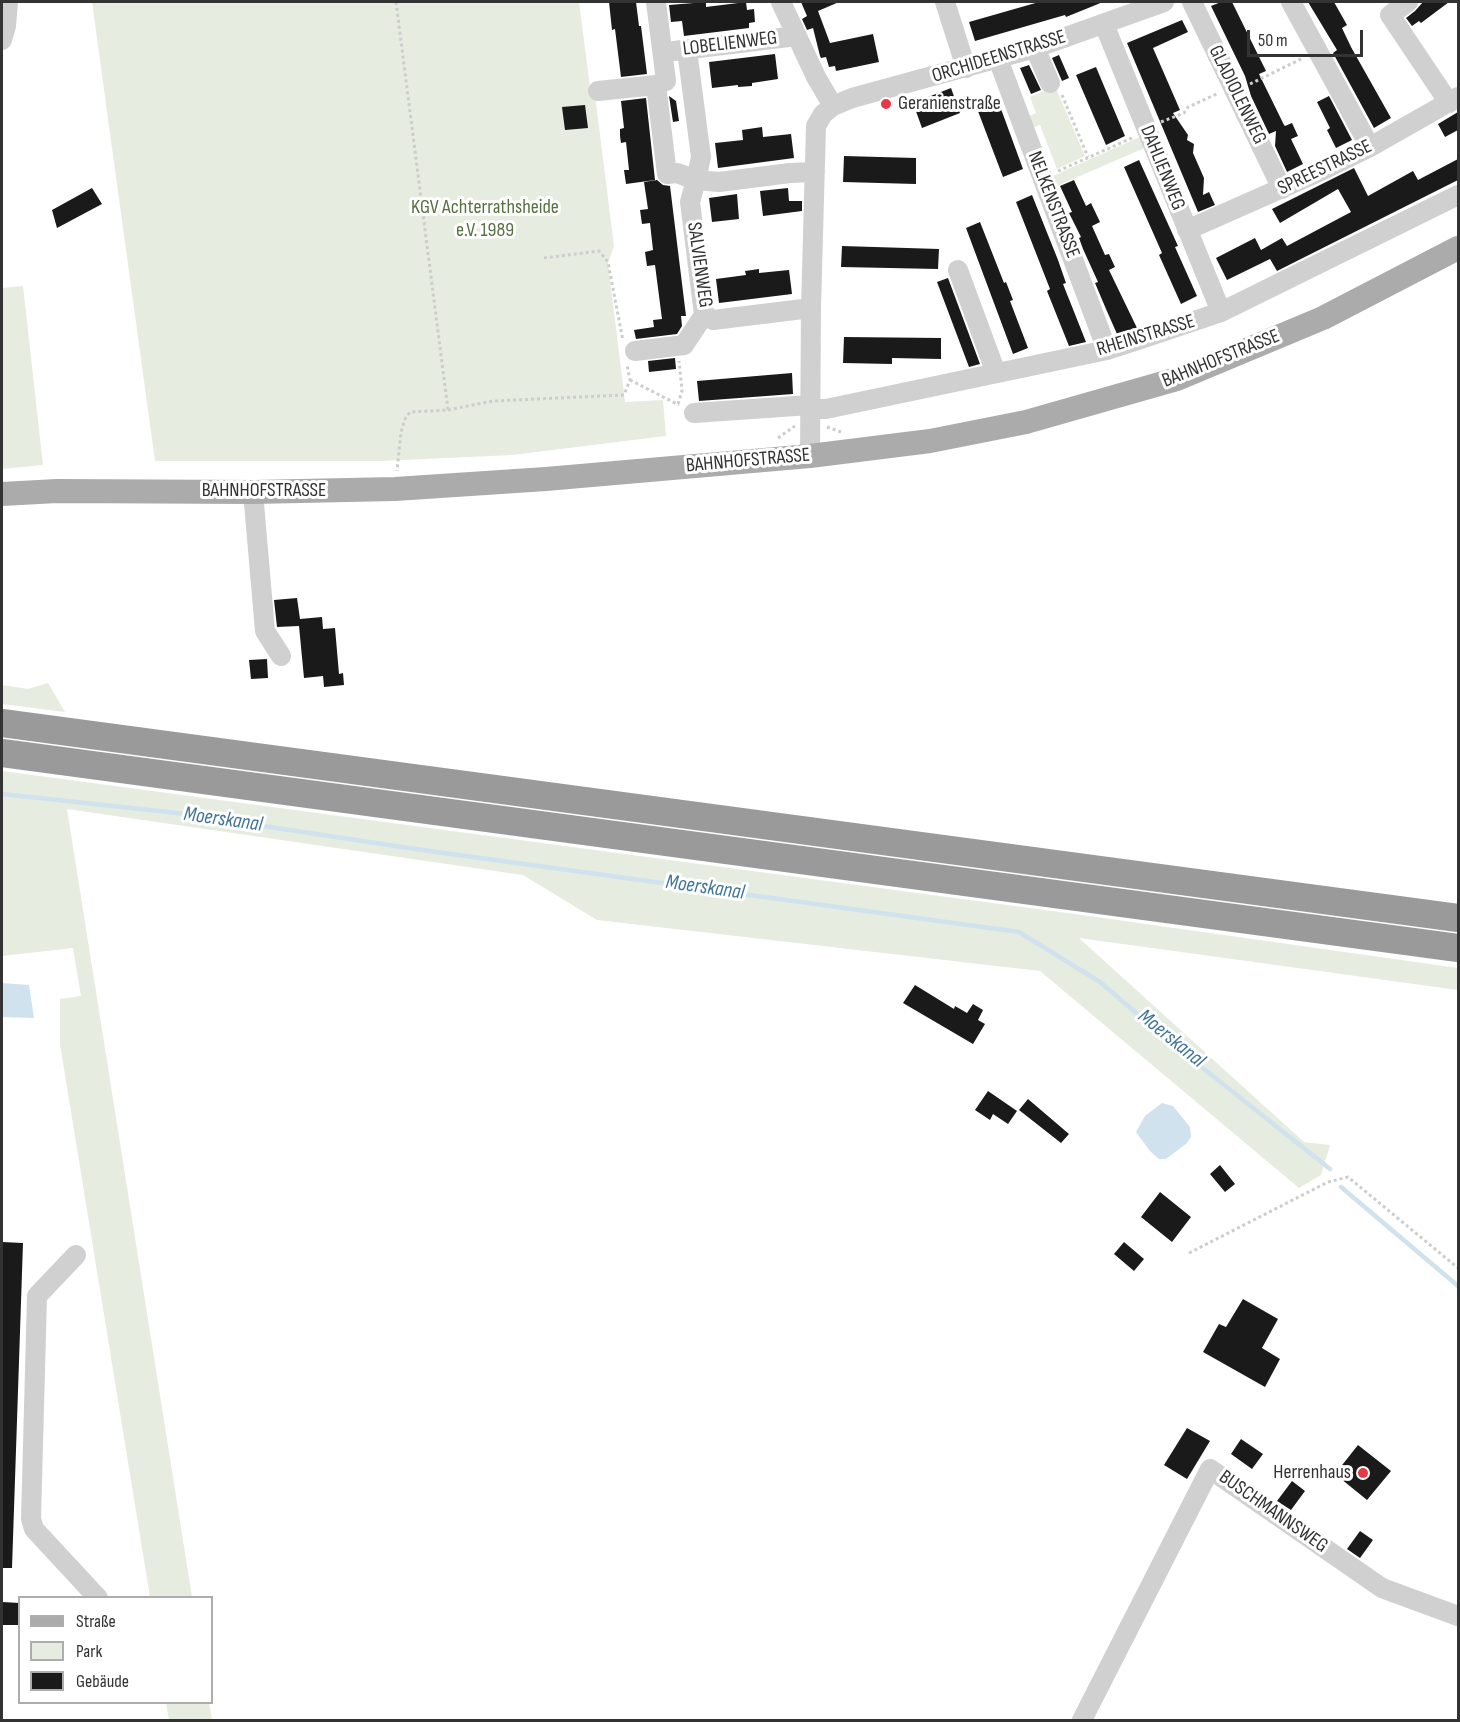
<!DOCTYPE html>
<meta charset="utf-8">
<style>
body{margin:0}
#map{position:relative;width:1460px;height:1722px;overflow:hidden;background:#fff;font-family:"Sofia Sans Condensed",sans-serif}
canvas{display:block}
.frame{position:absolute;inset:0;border:3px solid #333;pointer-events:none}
.legend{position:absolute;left:18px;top:1596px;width:195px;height:108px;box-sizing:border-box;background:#fff;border:2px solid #adadad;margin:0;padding:8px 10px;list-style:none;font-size:18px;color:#333}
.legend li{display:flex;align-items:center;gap:12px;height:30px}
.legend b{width:30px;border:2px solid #adadad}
.scale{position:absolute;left:1247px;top:30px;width:116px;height:27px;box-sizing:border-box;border:3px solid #333;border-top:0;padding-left:8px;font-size:18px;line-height:21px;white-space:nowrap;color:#333;-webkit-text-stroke:4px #fff;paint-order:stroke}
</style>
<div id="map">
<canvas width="1460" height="1722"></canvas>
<div class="frame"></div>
<ul class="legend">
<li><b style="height:8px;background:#ababab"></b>Straße</li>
<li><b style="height:16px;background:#e6ecdf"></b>Park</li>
<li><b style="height:16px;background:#1a1a1a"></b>Gebäude</li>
</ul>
<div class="scale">50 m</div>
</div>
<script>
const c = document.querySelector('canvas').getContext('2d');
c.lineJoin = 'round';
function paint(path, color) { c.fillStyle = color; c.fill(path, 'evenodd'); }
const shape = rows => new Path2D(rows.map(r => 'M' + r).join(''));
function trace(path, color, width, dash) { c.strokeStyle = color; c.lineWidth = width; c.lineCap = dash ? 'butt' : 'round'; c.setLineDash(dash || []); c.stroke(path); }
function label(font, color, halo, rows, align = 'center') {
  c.font = font + ' "Sofia Sans Condensed",sans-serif'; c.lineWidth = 6; c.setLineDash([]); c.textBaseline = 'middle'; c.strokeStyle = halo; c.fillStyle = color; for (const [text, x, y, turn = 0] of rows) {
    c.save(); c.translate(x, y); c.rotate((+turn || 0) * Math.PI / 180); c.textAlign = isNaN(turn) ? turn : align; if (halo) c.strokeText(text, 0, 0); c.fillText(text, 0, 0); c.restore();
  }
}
const green = shape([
 [92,2,579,2,590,87,594,87,614,246,608,263,625,402,663,400,666,436,512,455,381,461,155,461],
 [1055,86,1085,156,1057,169,1040,125,1028,129,1025,118,1036,113,1030,97],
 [1142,136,1147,147,1052,188,1048,178],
 [23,286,43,465,2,469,2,288],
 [48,683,65,712,2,704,2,685,28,689],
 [2,771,1082,915,1458,968,1458,990,1079,938,1304,1142,1330,1145,1321,1175,1299,1188,1040,971,597,920,523,875,67,809,192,1597,150,1597,60,1044,60,999,81,996,73,948,2,956],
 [166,1703,209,1703,212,1720,169,1720]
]);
const water = shape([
 [2,983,29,985,34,1018,2,1017],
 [1162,1103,1173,1106,1190,1127,1191,1137,1187,1143,1166,1159,1159,1159,1150,1151,1136,1132,1145,1116]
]);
const stream = shape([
 [2,794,177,813,422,850,1019,932,1100,982,1175,1046,1330,1169],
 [1341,1187,1458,1286]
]);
const building = shape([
 [609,2,636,2,639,26,641,26,647,74,621,77,615,29,612,30],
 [706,2,706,7,746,2,747,10,754,9,755,22,749,23,749,28,684,36,682,21,671,22,669,5],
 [801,2,839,2,818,11,830,43,873,34,879,62,836,71,835,66,829,67,826,57,821,58,820,56,813,28,807,30,802,19,807,16],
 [1039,2,1103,2,1066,17,1065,15,975,41,969,22],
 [1221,2,1232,2,1266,71,1259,74,1284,125,1285,126,1292,123,1298,136,1291,139,1303,164,1287,172,1275,146,1276,131,1269,134,1251,96,1245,76,1211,6],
 [1308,2,1334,2,1347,25,1342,28,1351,47,1391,118,1374,128,1333,53,1337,50],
 [1423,2,1449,2,1421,23,1419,21,1412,26,1406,18,1415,11],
 [1182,20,1188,32,1153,48,1180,110,1173,113,1188,135,1187,140,1194,144,1193,153,1204,178,1203,195,1209,192,1215,205,1198,212,1127,43],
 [775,54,778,79,752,83,752,86,738,87,738,85,712,88,709,62],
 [1059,55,1069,78,1062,81,1052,58],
 [1029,65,1041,90,1031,94,1020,68],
 [1096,67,1125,136,1106,145,1076,75],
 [951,88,960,113,922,128,913,103],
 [669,96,676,101,679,121,673,122],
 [1329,96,1352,140,1336,148,1327,130,1330,128,1317,102],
 [646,98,655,180,626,184,624,170,629,170,626,142,621,143,620,136,620,129,624,128,621,101],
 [997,98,1023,169,1003,177,976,106],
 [585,105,588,128,565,130,562,107],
 [1458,112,1458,130,1445,137,1438,124],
 [762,127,763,137,791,134,794,158,718,168,715,143,743,140,742,130],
 [844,156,916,158,916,184,843,182],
 [1458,159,1458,180,1277,271,1270,259,1227,280,1216,258,1255,238,1261,250,1282,238,1287,246,1351,212,1338,189,1280,223,1272,209,1354,168,1368,196,1413,171,1418,180],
 [1139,160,1178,246,1175,247,1197,296,1181,304,1159,255,1162,253,1124,167],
 [657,180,663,185,670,186,686,316,681,316,682,326,677,334,636,339,634,330,654,327,653,320,662,319,655,265,647,266,645,252,653,250,650,223,642,224,640,210,648,209,644,182],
 [1074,180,1086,206,1091,203,1100,222,1092,226,1105,255,1109,254,1115,267,1109,270,1137,328,1117,334,1106,309,1095,283,1098,282,1083,249,1079,238,1081,237,1069,213,1072,212,1060,186],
 [92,188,102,204,57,228,52,210],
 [788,188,789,201,802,201,802,211,763,216,760,191],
 [737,194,739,219,712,222,709,198],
 [1032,195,1058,260,1066,283,1063,284,1086,342,1069,346,1047,291,1050,289,1016,202],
 [980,222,1004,283,1006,282,1013,300,1010,301,1028,348,1013,354,966,228],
 [842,246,939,249,938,269,841,267],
 [759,269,759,273,789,270,792,294,719,303,716,279,746,275,745,271],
 [948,278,980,364,969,367,937,282],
 [844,337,941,338,941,359,892,358,892,364,843,363],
 [675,358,676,369,649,372,648,361],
 [792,373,793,394,699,401,697,381],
 [297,598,300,619,322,617,323,629,335,628,339,674,343,673,344,685,324,687,323,676,304,678,299,626,277,627,274,600],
 [267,659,268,678,251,679,249,660],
 [915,985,954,1009,955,1006,967,1013,973,1004,983,1010,978,1020,985,1024,973,1044,903,1003],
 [988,1091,1017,1111,1008,1124,993,1114,990,1120,975,1110],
 [1028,1099,1069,1134,1061,1143,1019,1110],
 [1220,1165,1235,1184,1225,1192,1210,1174],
 [1160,1192,1191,1217,1172,1242,1141,1217],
 [2,1242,23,1243,12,1568,2,1568],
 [1124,1242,1144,1259,1134,1271,1114,1254],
 [1243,1299,1278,1319,1262,1348,1280,1359,1265,1387,1203,1352,1219,1324,1226,1327],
 [1187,1428,1210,1441,1187,1479,1164,1465],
 [1241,1439,1263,1454,1252,1469,1231,1454],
 [1358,1445,1391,1471,1367,1500,1335,1474],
 [1292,1481,1305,1491,1291,1510,1277,1501],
 [1360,1531,1373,1540,1360,1558,1347,1549],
 [2,1602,20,1603,20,1625,2,1625]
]);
const path = shape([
 [396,2,448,410,410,412,405,419,401,432,397,471],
 [1250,84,1303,58],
 [1062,95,1088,157],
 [1161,122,1184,113,1188,107,1219,93],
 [1058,171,1132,138],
 [544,258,599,251,608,262,623,341],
 [630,380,679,405],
 [678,404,682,391,679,361],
 [448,410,493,401,624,395,630,380,627,365],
 [827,427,841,432],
 [778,438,795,426],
 [1189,1253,1328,1182,1348,1177,1458,1268]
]);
const minor = shape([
 [781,2,816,77,833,106],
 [945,2,966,68],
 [1192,2,1282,189],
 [1291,2,1370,147],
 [1408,2,1390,15,1449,103],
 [1104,24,1221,312],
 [2,40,6,26,8,2],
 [1035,48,1050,83],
 [674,51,797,36],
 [998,59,1107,350],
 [656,85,667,174,677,173,696,180,701,157,687,50],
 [598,91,656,85,666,81,656,2],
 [1187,230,1325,169,1370,147,1458,97],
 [958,270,996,373],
 [811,308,713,320,704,315,690,202,696,180,719,182,790,173,815,172],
 [635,351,684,345,704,315],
 [810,409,826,409,1107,350,1138,340,1221,312,1458,195],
 [694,413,810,405],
 [810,456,811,308,816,126,823,114,833,106,852,98,1035,48,1164,2],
 [253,492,265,631,281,656],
 [76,1255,37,1296,31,1519,34,1529,98,1598],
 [1082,1720,1210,1469,1382,1588,1458,1616]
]);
const major = shape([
 [2,494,57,491,253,492,395,489,546,479,810,456,930,441,1026,422,1177,379,1323,318,1458,248]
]);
const highway = shape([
 [2,723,1458,918],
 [2,753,1458,948]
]);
const markers = [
 [886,104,6,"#e63946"],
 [1363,1473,6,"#e63946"]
];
const streetNames = [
 ["LOBELIENWEG",730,44,-7],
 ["ORCHIDEENSTRASSE",999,57,-17],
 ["GLADIOLENWEG",1237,95,64],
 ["DAHLIENWEG",1162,168,68],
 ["SPREESTRASSE",1325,168,-26],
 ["NELKENSTRASSE",1053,205,69],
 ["SALVIENWEG",699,265,82],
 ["RHEINSTRASSE",1146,336,-17],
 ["BAHNHOFSTRASSE",1221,359,-22],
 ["BAHNHOFSTRASSE",748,461,-5],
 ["BAHNHOFSTRASSE",264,491],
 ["BUSCHMANNSWEG",1273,1512,35]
];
const poiNames = [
 ["Geranienstraße",898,104],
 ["Herrenhaus",1351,1473,"right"]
];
const parkNames = [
 ["KGV Achterrathsheide",485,208],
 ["e.V. 1989",485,231]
];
const waterNames = [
 ["Moerskanal",223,820,8],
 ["Moerskanal",705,888,8],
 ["Moerskanal",1171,1039,39]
];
paint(green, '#e6ecdf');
paint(water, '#cfe2ee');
trace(stream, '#cfe2ee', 4.5);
paint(building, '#1a1a1a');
trace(path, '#cdcdcd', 3, [3, 3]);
trace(minor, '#d0d0d0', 20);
trace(major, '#ababab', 24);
trace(highway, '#9a9a9a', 28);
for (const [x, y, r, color] of markers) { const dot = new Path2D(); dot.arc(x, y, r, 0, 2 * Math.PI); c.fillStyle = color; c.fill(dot); trace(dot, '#fff', 2); }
label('20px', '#333', '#fff', streetNames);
label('20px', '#333', '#fff', poiNames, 'left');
label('20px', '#56703f', '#fff', parkNames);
label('italic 21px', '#3f7597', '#fff', waterNames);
</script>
